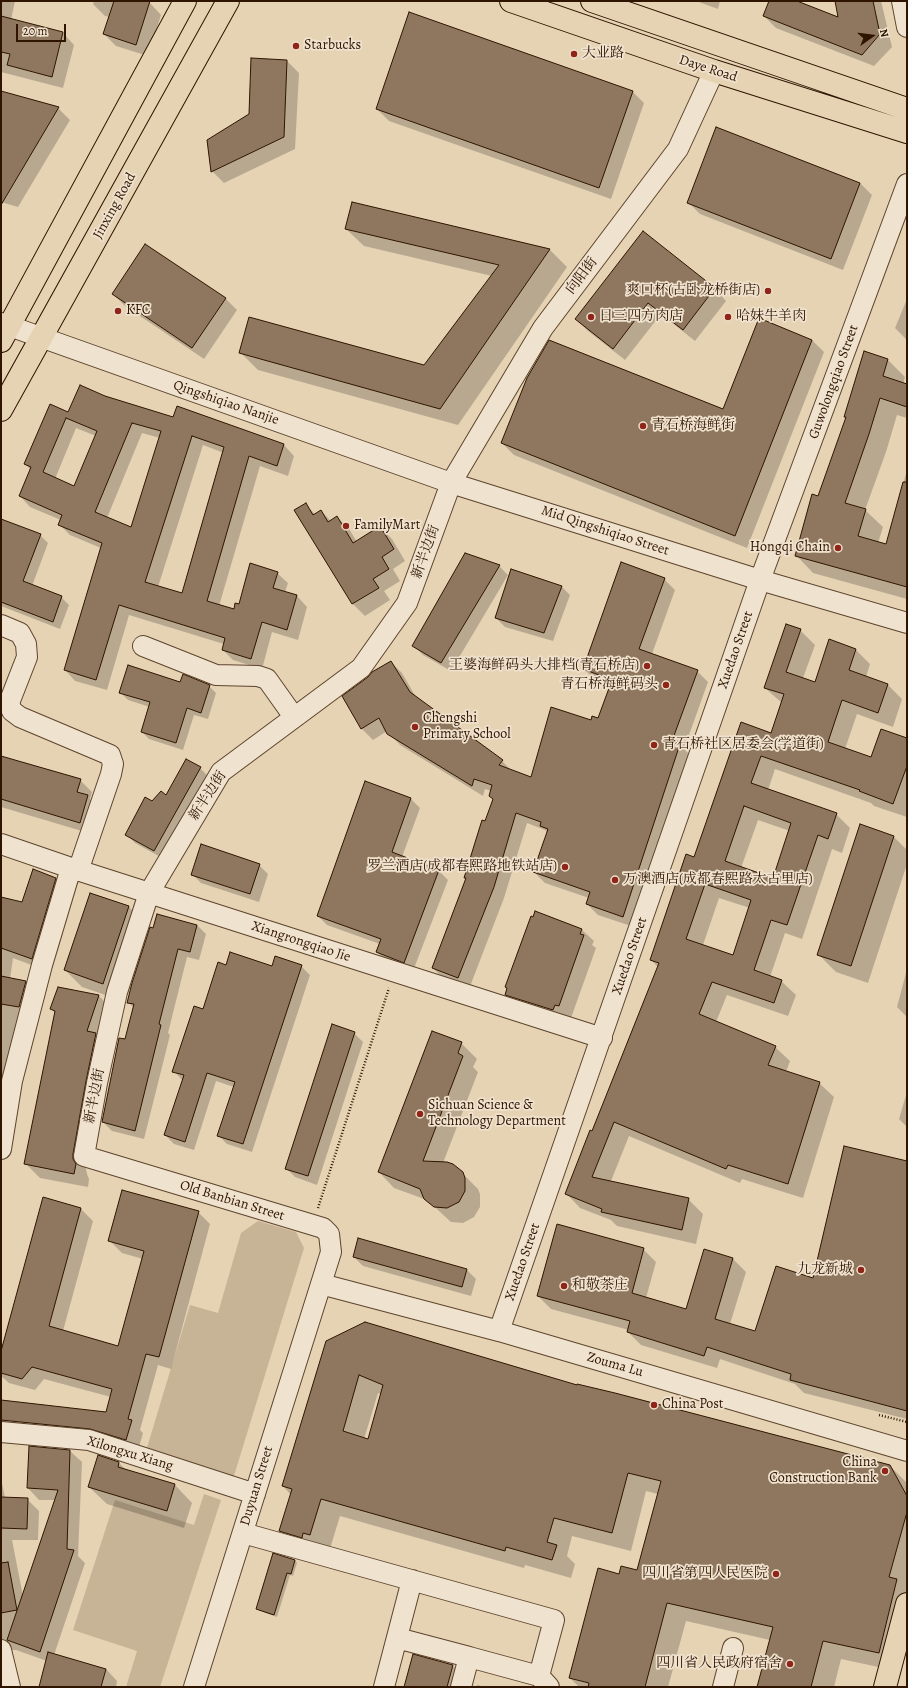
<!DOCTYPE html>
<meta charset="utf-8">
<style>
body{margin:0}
#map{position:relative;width:908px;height:1688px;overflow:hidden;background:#e6d3b4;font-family:Alegreya,serif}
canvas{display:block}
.frame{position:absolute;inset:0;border:2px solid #2f1400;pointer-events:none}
.north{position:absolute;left:852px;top:16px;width:40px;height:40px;-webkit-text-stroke:3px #efe2ce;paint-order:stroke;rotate:76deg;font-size:11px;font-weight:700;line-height:16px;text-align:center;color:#2f1400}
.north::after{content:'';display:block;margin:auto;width:14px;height:18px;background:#2f1400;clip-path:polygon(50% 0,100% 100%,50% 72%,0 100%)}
.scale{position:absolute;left:16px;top:24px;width:50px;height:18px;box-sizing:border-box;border:2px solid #2f1400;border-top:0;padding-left:5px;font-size:12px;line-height:14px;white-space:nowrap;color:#2f1400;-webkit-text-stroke:3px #efe2ce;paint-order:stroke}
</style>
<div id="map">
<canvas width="908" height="1688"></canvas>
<div class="frame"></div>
<div class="north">N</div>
<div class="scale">20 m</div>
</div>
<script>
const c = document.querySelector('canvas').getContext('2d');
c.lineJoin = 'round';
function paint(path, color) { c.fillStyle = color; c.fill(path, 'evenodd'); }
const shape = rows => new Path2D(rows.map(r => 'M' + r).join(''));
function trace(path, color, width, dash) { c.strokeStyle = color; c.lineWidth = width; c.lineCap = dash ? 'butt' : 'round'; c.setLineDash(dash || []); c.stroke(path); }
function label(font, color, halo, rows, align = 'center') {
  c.font = font + ' Alegreya,"Noto Serif SC",serif'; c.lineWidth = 3.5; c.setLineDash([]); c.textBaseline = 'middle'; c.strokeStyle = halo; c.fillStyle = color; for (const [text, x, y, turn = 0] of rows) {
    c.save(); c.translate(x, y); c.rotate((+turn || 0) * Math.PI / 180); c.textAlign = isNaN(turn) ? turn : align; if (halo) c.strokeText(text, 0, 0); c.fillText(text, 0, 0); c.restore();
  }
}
const green = shape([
 [258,1221,296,1232,304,1248,233,1479,146,1451,190,1305,218,1313,241,1233],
 [204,1494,221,1500,160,1687,126,1687,137,1651,73,1630,115,1500,194,1525]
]);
const shadow = shape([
 [1,1,15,1,11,20,63,33,74,45,63,88,1,72],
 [94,1,146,1,150,3,161,15,148,56,116,46,104,34,110,17,105,16,93,4],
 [696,1,720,1,718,9],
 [770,1,795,1,840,19,836,1,881,1,892,47,874,66,776,28,764,16],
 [287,61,299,73,295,149,224,183,212,171],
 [632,91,644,103,611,199,389,121,377,109],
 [1,92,58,108,70,120,18,207,1,202],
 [860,183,872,195,843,270,700,214,688,202],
 [352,204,550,250,567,267,458,425,258,370,240,352,424,366,492,276,364,246,346,229],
 [643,233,715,289,726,301,695,341,661,314,625,360,588,331,576,319],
 [113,294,225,298,237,310,204,359,125,306],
 [907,299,907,340,895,328],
 [812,340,824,352,747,548,514,455,502,443,724,411],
 [865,353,888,360,905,377,903,384,907,385,907,418,897,415,886,452,865,510,883,527,878,543,886,545,907,470,907,599,813,573,796,555,847,418,845,416],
 [104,397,174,418,178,408,284,445,294,456,288,476,260,466,219,606,234,610,277,573,288,583,285,592,297,596,307,607,298,640,272,632,262,669,233,660,223,650,224,644,129,615,107,690,75,681,65,670,101,548,70,535,59,524,61,520,30,507,20,496,31,470,25,464,69,413],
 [76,428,96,436,75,487,55,479],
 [142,433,160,438,131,528,107,518],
 [203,445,224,453,182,595,158,587],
 [306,505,316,515,321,511,331,521,337,517,349,529,357,542,380,527,392,539,405,561,393,569,400,581,384,591,390,600,365,616,353,604,296,511],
 [1,520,40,535,48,543,32,586,61,597,69,605,60,629,1,606],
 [499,566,508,575,451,671,423,655,414,646],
 [664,579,675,590,652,654,697,671,708,682,684,749,691,756,634,927,598,915,587,904,589,898,545,883,534,872,548,833,545,830,527,823,504,898,469,989,444,979,433,968,467,879,465,878,494,800,490,796,491,791,485,789,483,796,400,745,387,731,373,740,362,729,343,697,391,662,402,673,417,699,502,761,512,771,531,778,592,721,599,719,611,686,595,680,584,669],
 [561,586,570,595,553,641,505,627,496,618],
 [800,630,815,645,803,678,816,683,856,650,870,664,866,677,888,685,902,699,893,727,857,714,845,749,872,758,907,740,907,817,874,806,871,803,775,769,768,790,836,814,850,828,842,853,832,849,802,939,785,933,770,977,781,981,796,995,788,1016,727,995,716,1022,775,1047,790,1061,786,1072,819,1083,834,1097,803,1198,742,1179,740,1183,629,1136,611,1181,688,1199,703,1214,696,1244,617,1226,611,1220,580,1208,566,1193,592,1132,658,967,651,960,695,858,771,734,782,703,765,688],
 [758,820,790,831,773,879,741,868],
 [719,898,750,908,734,956,703,945],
 [181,683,209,686,216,693,208,719,194,715,183,750,149,739,142,732,150,707,128,700,120,692],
 [1,757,80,780,92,792,90,799,99,808,92,834,1,807],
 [200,768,209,777,164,859,135,843,126,834,152,803,167,797],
 [411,799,420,808,402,857,439,871,448,880,413,971,386,961,377,952,380,944,327,925,318,916],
 [893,836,907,850,907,864,868,983,836,972,818,954],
 [259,865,268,874,259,902,201,883,192,874],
 [56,878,66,889,42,969,13,958,10,979,25,982,36,993,1,1090,1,898,22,903],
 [91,894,129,907,146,924,120,1000,82,987,65,970],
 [197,925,206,934,199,960,187,957,168,1033,170,1035,144,1139,112,1131,103,1122,134,1008,128,1002,154,929],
 [582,930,594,941,592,945,596,948,571,1018,518,1007,506,995],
 [226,966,273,967,301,966,310,975,252,1152,227,1144,218,1135,234,1087,216,1081,194,1150,174,1144,165,1135,183,1081,174,1071],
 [907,969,907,1017,897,1007],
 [99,996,113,1010,86,1169,87,1174,89,1179,88,1187,40,1178,25,1163,56,1014,52,1009],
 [354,1033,363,1042,317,1185,295,1177,286,1168],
 [461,1043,477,1059,473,1067,478,1072,443,1163,462,1173,478,1189,480,1194,480,1207,474,1217,463,1223,451,1222,427,1200,394,1188,379,1172],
 [907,1092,907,1127,899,1119],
 [907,1162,907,1419,804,1393,795,1384,720,1359,717,1368,641,1345,628,1332,629,1330,551,1309,538,1296,643,1249,656,1262,646,1298,687,1310,705,1250,733,1259,746,1272,730,1324,756,1333,814,1280],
 [44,1199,81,1209,93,1221,63,1331,118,1347,143,1259,122,1253,110,1241,198,1212,210,1224,171,1369,158,1365,140,1430,143,1433,138,1451,1,1431,1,1401,106,1413,111,1397,44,1379,35,1390,9,1383,1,1376,1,1355],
 [359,1239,467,1270,476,1279,471,1296,363,1266,354,1257],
 [327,1342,577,1386,890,1466,907,1483,907,1630,897,1671,841,1659,834,1687,758,1687,770,1640,686,1621,668,1687,579,1687,570,1678,619,1575,638,1571,658,1494,646,1491,631,1551,572,1536,567,1556,575,1564,571,1578,525,1565,524,1568,340,1516,329,1552,299,1549,280,1531,291,1495,283,1486],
 [378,1393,381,1394,369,1440,364,1439],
 [29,1447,70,1451,82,1462,78,1556,85,1563,54,1655,106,1669,117,1681,116,1687,40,1687,47,1661,16,1650,11,1650,1,1663,1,1478,5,1498,27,1499,39,1511,38,1540,12,1540,23,1596,55,1500,39,1500,28,1488],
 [119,1463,126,1470,175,1485,192,1503,184,1528,107,1504,89,1487],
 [295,1560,297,1563,293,1576,290,1575,277,1617,260,1611,257,1609],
 [452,1665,467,1680,465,1687,405,1687],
 [477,1685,486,1687,477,1687]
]);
const building = shape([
 [114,1,150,1,136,45,103,34,114,1],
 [769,1,797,1,838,17,835,1,873,1,880,34,862,55,763,16,769,1],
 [409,12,633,91,599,188,376,109,409,12],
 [1,16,63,32,52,77,7,65,10,54,1,52,1,16],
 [251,58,287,60,284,137,211,172,207,140,249,114,251,58],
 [1,91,59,107,1,205,1,91],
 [716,127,860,183,831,259,687,203,716,127],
 [352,202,550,249,440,409,239,353,249,317,424,365,499,265,345,229,352,202],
 [643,231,715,288,683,330,648,303,613,349,575,319,643,231],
 [145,244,226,298,192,348,112,294,145,244],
 [759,318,812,340,735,536,501,443,527,378,549,340,723,409,759,318],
 [864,351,888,359,883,376,907,384,907,407,880,398,869,434,845,503,866,509,858,536,886,544,903,482,907,482,907,587,795,556,812,494,818,496,846,417,844,417,864,351],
 [80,385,105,396,173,417,177,406,284,444,277,466,249,456,207,601,234,609,235,603,239,604,250,563,278,572,273,588,297,595,287,630,262,622,251,659,222,650,225,638,119,605,96,680,64,670,102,543,58,525,62,515,19,496,31,467,24,464,50,404,68,412,80,385],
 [66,418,97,431,74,486,43,472,66,418],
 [132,423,161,431,131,527,95,512,132,423],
 [192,436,224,447,182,593,145,582,192,436],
 [306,503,313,515,321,510,328,522,337,516,353,543,380,526,394,549,382,557,389,569,373,579,379,588,352,604,294,510,306,503],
 [1,519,41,534,23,581,62,596,53,622,1,602,1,519],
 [465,553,500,565,441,663,412,646,465,553],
 [621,562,665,578,639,649,698,670,672,741,680,744,623,917,586,904,590,892,533,872,548,829,540,826,541,822,516,813,494,887,458,978,432,968,466,878,464,878,482,820,485,821,493,799,489,796,492,785,474,779,472,786,387,734,379,718,361,729,342,696,368,677,372,672,391,661,410,692,503,760,499,765,531,777,551,707,591,720,592,716,598,718,612,680,583,669,621,562],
 [511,569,562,586,544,633,495,618,511,569],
 [786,624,801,629,786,672,815,682,829,639,856,649,849,670,888,684,878,713,842,700,828,742,871,757,881,729,907,738,907,766,893,804,859,791,860,790,761,756,751,783,837,813,828,839,818,835,787,925,771,920,754,970,782,980,774,1003,712,982,699,1014,776,1046,768,1065,820,1082,788,1184,728,1165,726,1169,614,1122,592,1177,689,1198,682,1230,601,1212,602,1209,565,1194,590,1130,592,1131,659,963,650,960,686,854,694,857,741,722,771,733,784,694,764,688,786,624],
 [744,806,791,823,773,878,725,861,744,806],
 [705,884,751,900,733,955,686,939,705,884],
 [128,665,180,682,183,674,210,685,201,713,187,708,176,743,141,732,150,702,119,693,128,665],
 [1,756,81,779,77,792,88,795,80,823,1,799,1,756],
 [186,759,201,767,154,851,125,835,145,797,152,801,161,791,166,795,186,759],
 [365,781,411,798,392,852,439,870,404,963,376,952,381,939,317,916,365,781],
 [860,824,894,836,851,966,817,955,860,824],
 [201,844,260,864,250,894,191,875,201,844],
 [33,869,56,878,32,959,1,948,1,897,22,902,33,869],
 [90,893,129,906,103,984,64,970,90,893],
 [535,911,582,929,580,934,584,935,559,1006,555,1005,553,1010,505,995,507,988,505,987,531,916,533,917,535,911],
 [157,914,197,925,190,952,178,949,159,1024,161,1025,135,1131,102,1122,119,1038,125,1039,134,1004,127,1003,132,983,150,927,153,928,157,914],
 [230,952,272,966,275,956,302,965,243,1144,217,1136,235,1082,207,1073,185,1142,164,1135,184,1075,172,1072,194,1006,203,1009,218,962,226,965,230,952],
 [1,976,26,981,19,1007,1,1004,1,976],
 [58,987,99,995,87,1031,96,1033,86,1081,73,1154,73,1159,76,1164,74,1174,24,1164,55,1011,50,1009,58,987],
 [332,1024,355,1032,308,1176,285,1169,332,1024],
 [432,1031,462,1042,458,1053,463,1056,423,1161,447,1162,453,1164,463,1172,465,1178,465,1191,459,1202,447,1208,434,1207,424,1199,420,1189,378,1172,432,1031],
 [844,1146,907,1161,907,1411,790,1380,791,1374,707,1347,704,1356,627,1332,630,1321,537,1296,557,1224,644,1248,632,1293,686,1309,704,1249,733,1258,715,1319,755,1331,776,1266,813,1278,844,1146],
 [122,1190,199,1211,159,1357,146,1354,128,1419,132,1420,126,1440,90,1429,1,1420,1,1400,106,1412,112,1389,32,1367,22,1379,1,1373,1,1351,43,1197,81,1208,49,1326,118,1346,144,1251,108,1241,122,1190],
 [358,1238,467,1269,462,1287,353,1257,358,1238],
 [365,1322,577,1385,577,1384,615,1393,890,1465,907,1496,907,1512,889,1577,897,1579,879,1653,823,1641,811,1687,757,1687,773,1627,667,1603,645,1687,588,1687,589,1683,569,1678,598,1568,619,1574,621,1566,637,1570,661,1481,628,1473,612,1533,554,1518,547,1542,557,1545,552,1560,506,1547,505,1551,321,1499,310,1535,303,1533,302,1538,279,1531,292,1489,282,1486,326,1341,365,1322],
 [359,1375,383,1385,368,1439,343,1431,359,1375],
 [29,1446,70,1450,67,1549,74,1550,40,1652,7,1640,58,1490,27,1488,29,1446],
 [98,1455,119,1462,118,1467,175,1484,167,1511,88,1487,98,1455],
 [1,1497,28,1498,27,1529,1,1528,1,1497],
 [273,1553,295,1560,291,1574,287,1573,274,1615,256,1609,273,1553],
 [8,1562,17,1610,1,1613,1,1563,8,1562],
 [48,1652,106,1669,101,1687,39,1687,48,1652],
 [413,1654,453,1665,447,1687,404,1687,413,1654]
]);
const path = shape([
 [318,1208,389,988],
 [879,1415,907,1422]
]);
const minor = shape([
 [902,1,907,27],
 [1,323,451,483,760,580,907,623],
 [1,625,20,633,26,644,27,657,9,703,12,711,20,717,110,755,113,764,111,774,78,871],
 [143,646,216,675,258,676,267,679,294,717],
 [1,844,71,868,602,1038],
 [1,1149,12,1081,42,965,71,868],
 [321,1284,499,1331,907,1451],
 [499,1331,760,580,907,184],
 [1,1432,89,1440,255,1494],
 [243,1533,554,1620,539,1676],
 [397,1638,469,1657],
 [1,1650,10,1687],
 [194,1687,321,1284,331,1252,329,1234,323,1228,84,1156,97,1083,117,992,149,893,221,772,361,668,407,603,451,483,543,328,678,149,714,71],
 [384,1687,412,1580],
 [461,1687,469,1657,539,1676,549,1687],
 [723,1687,733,1648]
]);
const major = shape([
 [511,1,714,71,907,132],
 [592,1,907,109],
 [1,341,185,1],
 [1,410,228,1],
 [885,1687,907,1604]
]);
const markers = [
 [296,46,4,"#8f2418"],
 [574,54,4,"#8f2418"],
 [768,291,4,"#8f2418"],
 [118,311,4,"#8f2418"],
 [591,317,4,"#8f2418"],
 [728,317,4,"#8f2418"],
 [643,426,4,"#8f2418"],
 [346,526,4,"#8f2418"],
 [838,548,4,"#8f2418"],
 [647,666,4,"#8f2418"],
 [666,685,4,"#8f2418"],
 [415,727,4,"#8f2418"],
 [654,745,4,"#8f2418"],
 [565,867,4,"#8f2418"],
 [615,880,4,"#8f2418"],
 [420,1114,4,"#8f2418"],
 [861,1270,4,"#8f2418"],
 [564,1286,4,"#8f2418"],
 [654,1405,4,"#8f2418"],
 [885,1471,4,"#8f2418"],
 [776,1574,4,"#8f2418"],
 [790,1664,4,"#8f2418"]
];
const poiNames = [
 ["Starbucks",304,46],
 ["大业路",582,54],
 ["爽口杯(古卧龙桥街店)",760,291,"right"],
 ["KFC",126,311],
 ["日三四方肉店",599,317],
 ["哈妹牛羊肉",736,317],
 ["青石桥海鲜街",651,426],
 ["FamilyMart",354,526],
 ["Hongqi Chain",830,548,"right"],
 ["王婆海鲜码头大排档(青石桥店)",639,666,"right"],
 ["青石桥海鲜码头",658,685,"right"],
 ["Chengshi",423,719],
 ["Primary School",423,735],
 ["青石桥社区居委会(学道街)",662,745],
 ["罗兰酒店(成都春熙路地铁站店)",557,867,"right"],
 ["万澳酒店(成都春熙路太古里店)",623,880],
 ["Sichuan Science &",428,1106],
 ["Technology Department",428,1122],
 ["九龙新城",853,1270,"right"],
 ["和敬茶庄",572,1286],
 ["China Post",662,1405],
 ["China",877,1463,"right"],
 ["Construction Bank",877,1479,"right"],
 ["四川省第四人民医院",768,1574,"right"],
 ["四川省人民政府宿舍",782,1664,"right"]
];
const streetNames = [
 ["Daye Road",708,69,18],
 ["Jinxing Road",115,206,-61],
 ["向阳街",582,276,-53],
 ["Guwolongqiao Street",834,382,-70],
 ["Qingshiqiao Nanjie",226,403,19],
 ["Mid Qingshiqiao Street",605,531,18],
 ["新半边街",426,552,-70],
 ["Xuedao Street",736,650,-71],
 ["新半边街",208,796,-57],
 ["Xiangrongqiao Jie",301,942,18],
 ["Xuedao Street",630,956,-71],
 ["新半边街",95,1096,-79],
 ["Old Banbian Street",232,1201,17],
 ["Xuedao Street",523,1262,-71],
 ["Zouma Lu",615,1365,16],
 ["Xilongxu Xiang",130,1454,17],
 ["Duyuan Street",257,1486,-73]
];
paint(green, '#c7b395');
paint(shadow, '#0003');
paint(building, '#8e775e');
trace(building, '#2f1400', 1);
trace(minor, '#5d442d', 22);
trace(major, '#2f1400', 24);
trace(path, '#2f1400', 2.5, [1, 2]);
trace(minor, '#efe2ce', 20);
trace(major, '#e6d3b4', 22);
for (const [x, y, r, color] of markers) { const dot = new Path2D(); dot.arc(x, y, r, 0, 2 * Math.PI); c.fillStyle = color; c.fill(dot); trace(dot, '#efe2ce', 1.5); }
label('14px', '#2f1400', '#efe2ce', poiNames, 'left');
label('14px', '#2f1400', '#efe2ce', streetNames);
</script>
